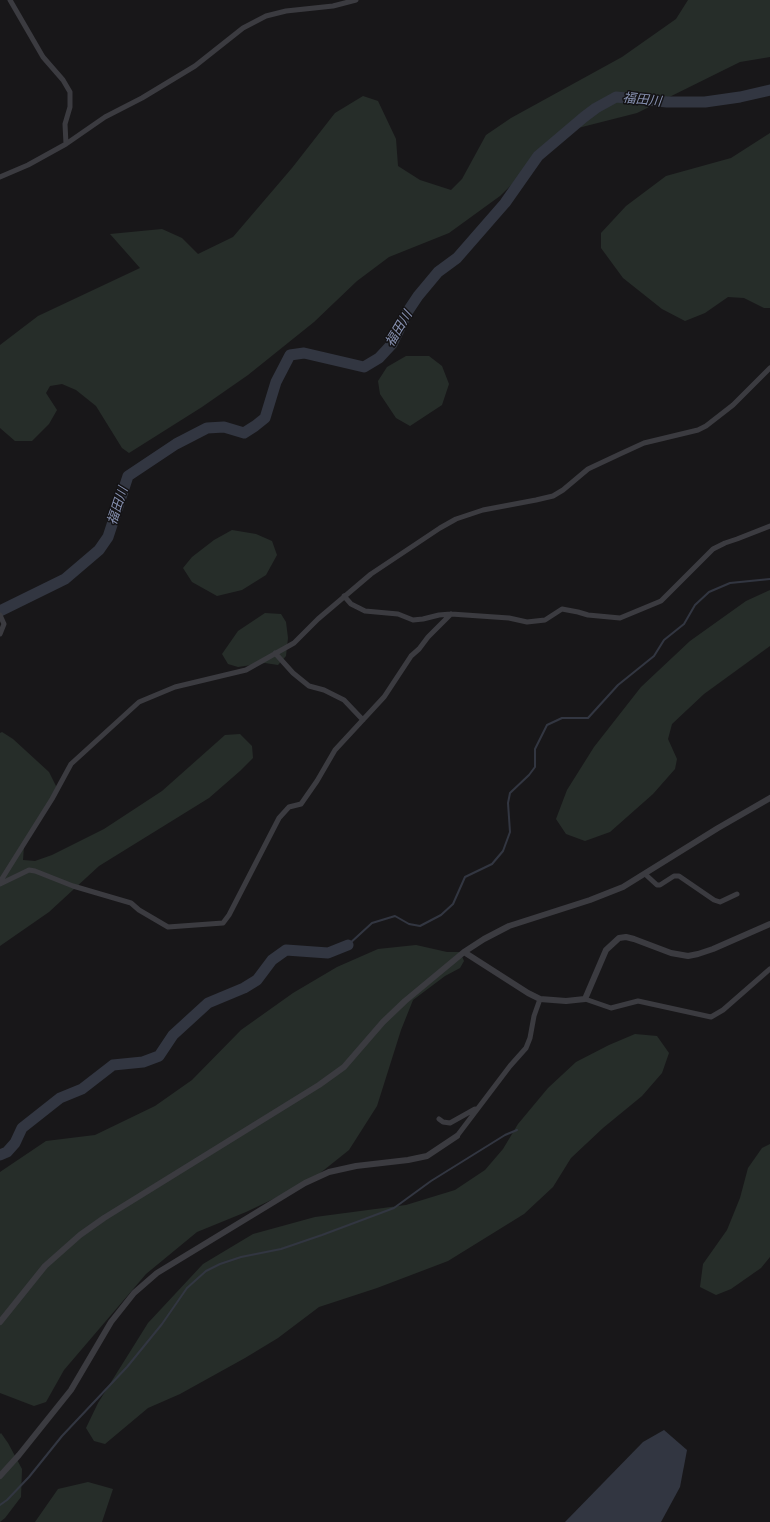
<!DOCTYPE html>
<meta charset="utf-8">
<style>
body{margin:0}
canvas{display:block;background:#181719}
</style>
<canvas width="770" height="1522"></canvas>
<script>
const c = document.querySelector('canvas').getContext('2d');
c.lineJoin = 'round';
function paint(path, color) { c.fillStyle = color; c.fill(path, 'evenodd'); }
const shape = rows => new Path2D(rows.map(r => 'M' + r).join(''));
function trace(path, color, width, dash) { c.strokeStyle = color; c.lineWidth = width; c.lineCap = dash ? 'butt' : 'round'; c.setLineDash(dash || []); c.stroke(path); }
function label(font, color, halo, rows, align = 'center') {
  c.font = font + ' "IBM Plex Sans","Noto Sans JP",sans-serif'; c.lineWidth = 3; c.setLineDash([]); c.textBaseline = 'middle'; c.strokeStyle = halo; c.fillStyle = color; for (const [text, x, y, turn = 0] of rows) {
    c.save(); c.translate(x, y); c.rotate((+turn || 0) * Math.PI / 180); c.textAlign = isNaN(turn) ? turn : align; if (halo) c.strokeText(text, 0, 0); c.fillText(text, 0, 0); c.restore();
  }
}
const green = shape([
 [688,0,770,0,770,57,740,62,637,113,578,128,544,153,500,196,449,233,389,257,357,281,314,322,248,375,202,407,129,453,122,448,96,406,76,390,62,384,50,386,46,393,57,410,49,424,32,441,15,441,0,428,0,345,38,316,140,268,110,234,162,229,182,238,198,254,233,237,292,168,335,113,363,96,378,101,396,139,398,166,420,180,451,190,462,179,486,135,511,118,622,57,676,19],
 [770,133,770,308,764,308,744,298,728,297,705,313,685,321,662,309,623,278,601,248,601,233,626,206,666,176,731,158],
 [406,356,429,356,442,366,449,384,442,405,410,426,396,418,380,394,378,381,387,367],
 [232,530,256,534,272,541,277,555,266,575,242,590,217,596,192,582,183,568,192,557,214,540],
 [770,590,770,646,704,694,672,724,668,739,677,759,675,769,653,794,610,832,585,841,566,834,556,819,567,790,594,747,641,687,690,641,746,601],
 [265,613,281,614,286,622,288,638,286,656,278,665,265,663,238,667,228,664,222,654,238,631],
 [2,732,13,739,49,772,57,788,24,846,23,860,35,861,52,855,104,829,162,791,225,735,240,734,252,746,253,758,240,771,209,798,99,866,49,912,0,946,0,733],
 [416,945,447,952,460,952,464,961,460,968,445,976,413,1000,401,1030,377,1106,349,1150,309,1182,246,1212,197,1232,146,1274,64,1370,46,1402,34,1406,0,1393,0,1172,46,1141,95,1135,155,1106,192,1080,241,1030,293,993,337,967,378,949],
 [635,1034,657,1036,669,1053,662,1073,642,1096,603,1128,571,1158,553,1187,524,1214,448,1261,377,1288,319,1307,278,1338,245,1358,180,1394,148,1408,105,1444,94,1441,86,1428,98,1403,148,1323,203,1264,253,1234,315,1217,406,1205,455,1190,485,1170,503,1149,518,1124,548,1088,576,1062,609,1045],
 [770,1144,770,1257,761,1268,731,1289,716,1295,700,1287,703,1264,727,1230,740,1198,748,1168,762,1148],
 [1,1433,8,1443,22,1469,21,1497,5,1518,0,1522,0,1434],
 [88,1482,113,1489,102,1522,35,1522,58,1489]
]);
const water = shape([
 [664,1430,687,1450,680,1487,661,1522,565,1522,643,1442]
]);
const stream = shape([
 [348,945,372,923,395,916,409,924,420,926,441,915,453,904,465,877,492,864,503,851,510,832,508,803,510,793,529,775,535,767,535,749,547,725,562,718,588,718,618,685,654,656,664,640,684,624,695,605,709,592,730,583,770,579],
 [0,1505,7,1500,29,1477,62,1436,127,1367,162,1324,187,1288,206,1271,220,1264,241,1257,281,1249,322,1235,394,1208,431,1181,505,1135,517,1130]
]);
const river = shape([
 [0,611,65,579,99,550,108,537,128,476,176,444,207,428,224,427,244,433,255,426,265,418,276,382,290,355,304,353,364,367,379,358,392,344,408,311,418,296,438,272,457,258,505,203,538,156,584,117,596,108,616,97,667,102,705,102,740,97,770,90],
 [0,1155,7,1152,15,1143,22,1128,60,1098,82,1089,113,1065,143,1062,159,1056,173,1035,208,1003,244,988,257,980,272,960,286,950,328,953,348,945]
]);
const minor = shape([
 [10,0,43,57,63,80,70,92,70,107,65,124,66,144],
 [0,177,28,165,66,144,105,117,142,98,195,66,243,28,266,16,286,11,333,6,356,0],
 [344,596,351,604,365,611,398,614,413,620,423,619,439,615,451,614,509,618,527,622,545,620,562,609,578,612,588,615,620,618,661,601,713,549,725,543,737,539,770,526],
 [0,615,4,624,0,634],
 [275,653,293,673,309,686,324,690,344,700,363,720],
 [645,874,657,885,660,885,674,876,679,876,714,900,720,902,737,894],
 [0,882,52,799,71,764,139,702,175,687,246,670,294,643,318,619,371,574,440,528,456,519,483,510,536,500,553,496,563,490,588,469,620,454,644,443,698,430,706,426,733,405,770,368],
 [0,884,29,870,35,871,73,886,131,903,139,910,168,927,223,923,229,915,279,818,289,807,301,804,317,781,335,750,384,697,411,656,419,649,428,637,451,614],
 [585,999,611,1008,638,1001,711,1017,723,1010,770,969],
 [439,1119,443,1122,450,1123,475,1109],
 [457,1136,510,1066,526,1048,530,1038,534,1016,540,999]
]);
const tertiary = shape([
 [464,952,528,993,540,999,566,1001,585,999,606,950,619,938,626,937,634,939,671,953,688,956,698,954,713,949,770,924],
 [0,1322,45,1266,80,1235,104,1218,319,1085,344,1067,383,1022,405,1001,464,952,484,939,509,926,590,900,623,887,718,828,770,798],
 [0,1476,19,1455,71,1390,111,1322,134,1293,157,1273,305,1183,329,1172,356,1166,408,1160,427,1156,457,1136]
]);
const waterNames = [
 ["福田川",642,100,6],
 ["福田川",399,329,-59],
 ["福田川",118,506,-72]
];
paint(green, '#262d29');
paint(water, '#323641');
trace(stream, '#323641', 2);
trace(river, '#323641', 11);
trace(minor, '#3b3b40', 5);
trace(tertiary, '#3b3b40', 6);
label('italic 13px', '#8690af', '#131214', waterNames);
</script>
